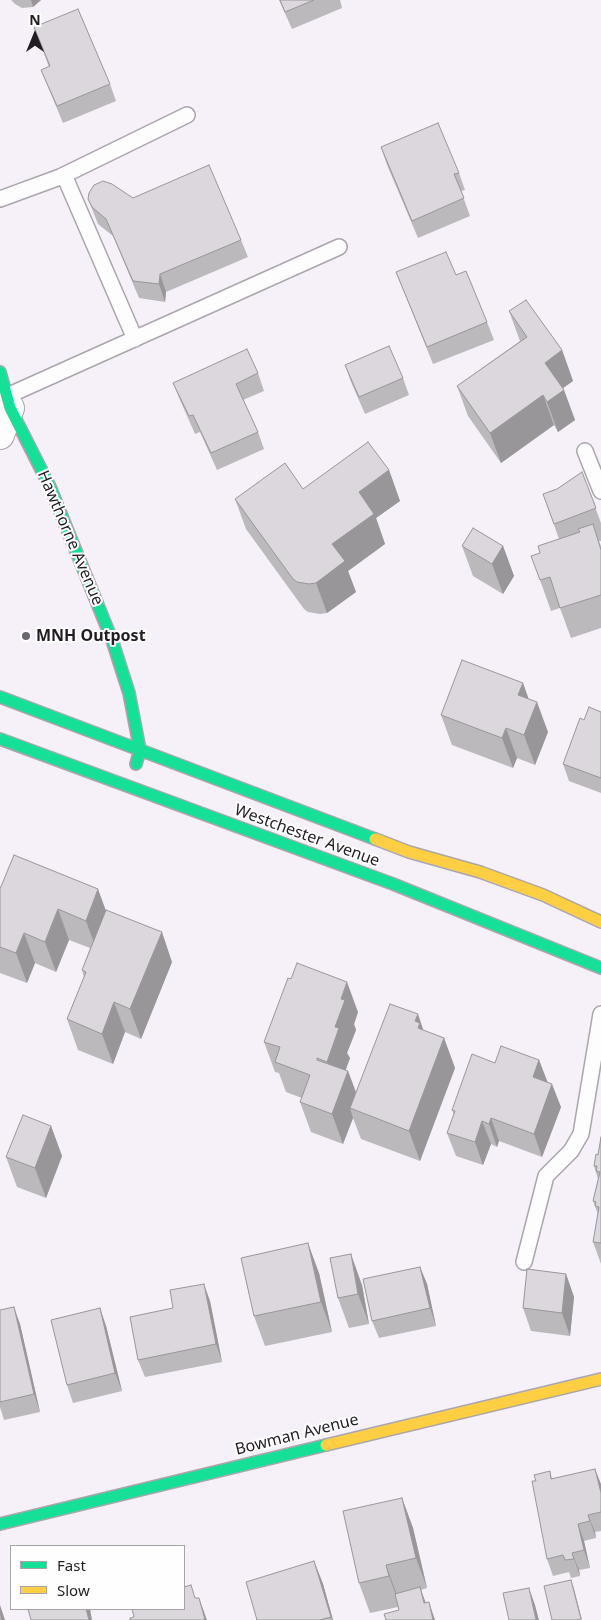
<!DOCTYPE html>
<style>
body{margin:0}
#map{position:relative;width:601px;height:1620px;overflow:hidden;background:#f6f0f8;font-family:"Noto Sans",sans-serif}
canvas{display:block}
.legend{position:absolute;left:10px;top:1545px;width:175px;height:65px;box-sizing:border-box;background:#fefefe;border:1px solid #a6a4a6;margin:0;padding:6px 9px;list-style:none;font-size:15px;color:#211d23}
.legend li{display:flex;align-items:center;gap:10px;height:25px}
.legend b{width:25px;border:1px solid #a6a4a6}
.north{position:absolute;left:10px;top:10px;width:50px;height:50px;-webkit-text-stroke:4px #fefefe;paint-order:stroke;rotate:0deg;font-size:14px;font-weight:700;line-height:20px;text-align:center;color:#211d23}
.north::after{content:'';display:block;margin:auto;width:18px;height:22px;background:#211d23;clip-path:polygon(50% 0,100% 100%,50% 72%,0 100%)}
</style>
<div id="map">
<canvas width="601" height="1620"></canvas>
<ul class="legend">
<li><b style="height:6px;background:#16e098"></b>Fast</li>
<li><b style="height:6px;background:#ffcf43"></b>Slow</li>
</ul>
<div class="north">N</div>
</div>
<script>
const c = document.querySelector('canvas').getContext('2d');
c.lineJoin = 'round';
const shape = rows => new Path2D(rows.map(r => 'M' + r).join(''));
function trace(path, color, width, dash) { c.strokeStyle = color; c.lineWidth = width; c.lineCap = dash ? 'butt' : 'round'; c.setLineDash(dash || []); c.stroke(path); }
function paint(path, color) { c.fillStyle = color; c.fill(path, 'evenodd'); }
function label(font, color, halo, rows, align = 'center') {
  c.font = font + ' "Noto Sans",sans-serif'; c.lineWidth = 4; c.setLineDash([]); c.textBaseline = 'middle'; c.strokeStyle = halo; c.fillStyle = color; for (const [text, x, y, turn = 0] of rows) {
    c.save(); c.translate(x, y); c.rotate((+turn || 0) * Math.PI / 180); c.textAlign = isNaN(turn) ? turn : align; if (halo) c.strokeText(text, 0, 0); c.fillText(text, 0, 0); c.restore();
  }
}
const lane = shape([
 [64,175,135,339],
 [0,199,60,177,187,115],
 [7,396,339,247],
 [585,451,601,491],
 [524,1262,546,1176,571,1151,581,1134,601,1014]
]);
const street = shape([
 [0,435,10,408]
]);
const fast = shape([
 [0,372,10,408,50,487,112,640,129,693,140,750,136,764],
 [0,697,375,839],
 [0,739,393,884,601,968],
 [0,1524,326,1445]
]);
const slow = shape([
 [375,839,409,852,480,872,543,895,601,922],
 [326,1445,601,1379]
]);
const wall = shape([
 [11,0,41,0,33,7,22,8,15,4],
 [279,0,340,0,342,8,292,29],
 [34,27,110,84,116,101,63,123,48,87,41,70,49,67],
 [381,147,459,173,465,190,461,191,470,216,418,238,387,165],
 [133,198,241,240,248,257,166,292,165,302,139,298,113,236,98,224,88,199],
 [396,272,456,275,487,322,494,340,433,364],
 [509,311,562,350,573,381,563,388,575,420,558,432,554,425,501,463,468,416,457,386,520,341],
 [345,365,403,378,409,395,365,414,351,382],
 [258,373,264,391,243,400,258,432,264,449,217,470,200,432,195,434,180,400,173,383],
 [389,470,400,501,376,518,385,544,348,571,356,592,327,613,320,614,308,612,304,609,246,529,235,499,303,489],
 [582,472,601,523,601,541,599,541,601,546,601,628,571,638,560,608,551,611,540,580,540,553,559,539,543,494,557,489],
 [462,546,503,546,514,576,503,594,473,576],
 [523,683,528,699,548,732,535,765,517,758,513,768,452,745,441,715],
 [601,712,601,793,569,781,563,764],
 [0,889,106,910,172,962,141,1039,125,1032,113,1064,78,1050,67,1019,84,977,82,970,90,948,69,940,56,972,35,963,27,983,0,973],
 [358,1012,354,1024,356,1030,347,1053,350,1058,345,1070,348,1071,356,1092,423,1030,444,1038,455,1068,420,1161,361,1139,353,1118,343,1144,311,1132,300,1102,302,1098,286,1092,279,1073,275,1072,264,1042],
 [539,1060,547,1082,561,1107,542,1157,499,1141,497,1147,491,1144,483,1165,456,1156,447,1133,454,1115,452,1110,495,1063],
 [51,1126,62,1156,46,1198,17,1187,6,1157],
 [601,1137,601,1264,593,1242,598,1214,593,1201,598,1179,594,1166,598,1155],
 [420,1267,427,1284,436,1326,379,1338,372,1321],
 [319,1273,332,1332,265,1346,254,1316],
 [566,1274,574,1297,570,1336,531,1331,523,1308],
 [362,1285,369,1324,349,1328,338,1298],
 [210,1301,222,1362,145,1377,138,1360],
 [100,1308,106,1326,122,1391,73,1403,67,1385],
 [0,1310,20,1324,40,1412,4,1420,0,1407],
 [550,1471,552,1479,601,1484,601,1531,595,1532,596,1538,584,1541,590,1568,579,1570,580,1576,571,1578,569,1572,553,1576,547,1559,536,1481],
 [402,1498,413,1528,427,1588,421,1590,399,1610,398,1607,370,1613,359,1583],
 [314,1561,323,1584,333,1620,257,1620]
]);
const shadedWall = shape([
 [31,0,41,0,33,7],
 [160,274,166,292,165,302,159,284],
 [562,350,573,381,556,393,545,363],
 [564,390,575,420,558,432,547,402],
 [543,395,554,425,501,463,490,433],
 [389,470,400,501,376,518,385,544,348,571,356,592,327,613,316,583,332,544,359,492],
 [503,546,514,576,503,594,492,564],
 [523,683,533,711,537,702,548,732,535,765,524,735,518,695],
 [506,728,517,758,513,768,502,738],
 [98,889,109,919,97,951,86,921],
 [58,909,69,940,56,972,45,942],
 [162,932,172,962,141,1039,130,1009],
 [24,933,35,963,27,983,16,953],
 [347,982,358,1012,354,1024,356,1030,347,1053,350,1058,338,1092,327,1062,341,999],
 [114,1002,125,1032,113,1064,102,1034],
 [418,1014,431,1053,415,1021],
 [444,1038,455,1068,420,1161,409,1131],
 [539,1060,548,1083,533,1077],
 [348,1071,359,1101,350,1108,353,1118,343,1144,332,1114],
 [552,1084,561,1107,542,1157,534,1134],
 [491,1118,499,1141,497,1147,489,1124],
 [482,1121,491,1144,483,1165,475,1142],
 [51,1126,62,1156,46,1198,35,1168],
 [308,1243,319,1273,332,1332,321,1302],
 [351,1254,362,1285,369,1324,358,1294],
 [420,1267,427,1284,436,1326,430,1308],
 [566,1274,574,1297,570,1336,562,1313],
 [204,1284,210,1301,222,1362,216,1344],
 [14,1307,20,1324,40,1412,34,1394],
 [100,1308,106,1326,122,1391,115,1373],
 [595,1469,601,1484,601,1493],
 [402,1498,413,1528,427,1588,416,1558],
 [588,1515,595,1532,596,1538,590,1521],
 [578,1524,584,1541,590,1568,584,1550],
 [572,1553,579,1570,580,1576,574,1559],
 [314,1561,323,1584,333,1620,332,1620,331,1617],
 [386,1565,397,1595,400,1606,389,1576],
 [571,1580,574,1589,582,1620,581,1619],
 [420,1587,431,1617,424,1603],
 [529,1588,535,1605,539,1620,536,1620],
 [199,1598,207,1620,205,1620],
 [429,1602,435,1620,433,1620],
 [0,1605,5,1620,2,1620,0,1612],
 [86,1609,90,1609,92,1620,89,1620]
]);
const building = shape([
 [280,0,314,0,285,12,280,0],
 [78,9,110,84,57,106,41,70,50,66,34,27,78,9],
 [438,123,459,173,454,174,464,198,412,221,381,147,438,123],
 [209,165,241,240,160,274,159,284,133,281,106,219,92,207,88,199,89,193,94,185,103,181,112,184,133,198,209,165],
 [446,252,456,275,466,271,487,322,427,347,396,272,446,252],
 [526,300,562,350,545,363,564,390,547,402,543,395,490,433,457,386,527,337,509,311,526,300],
 [389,346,403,378,359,397,345,365,389,346],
 [247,349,258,373,236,384,258,432,211,453,193,415,189,416,173,383,247,349],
 [368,442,389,470,359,492,374,514,332,544,345,561,316,583,309,584,297,582,293,579,235,499,285,463,303,489,368,442],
 [582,472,596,508,554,524,543,494,557,489,582,472],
 [593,524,601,550,601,595,560,608,550,577,540,580,531,556,540,553,538,546,580,532,578,529,593,524],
 [473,528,503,546,492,564,462,546,473,528],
 [462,660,523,683,518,695,537,702,524,735,506,728,502,738,441,715,462,660],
 [589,707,601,712,601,778,563,764,580,718,584,720,589,707],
 [14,855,98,889,86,921,58,909,45,942,24,933,16,953,0,947,0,889,14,855],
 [106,910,162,932,130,1009,114,1002,102,1034,67,1019,86,972,82,970,106,910],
 [297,963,347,982,341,999,345,1000,335,1027,339,1028,327,1062,317,1058,317,1060,348,1071,332,1114,300,1102,310,1075,275,1062,280,1047,264,1042,288,978,291,979,297,963],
 [390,1004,418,1014,415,1021,420,1023,418,1028,444,1038,409,1131,350,1108,390,1004],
 [501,1046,539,1060,533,1077,552,1084,534,1134,491,1118,489,1124,482,1121,475,1142,447,1133,455,1111,452,1110,472,1054,495,1063,501,1046],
 [23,1115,51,1126,35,1168,6,1157,23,1115],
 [601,1137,601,1243,593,1242,599,1207,595,1206,596,1202,593,1201,600,1172,596,1171,597,1166,594,1166,596,1154,598,1155,601,1137],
 [308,1243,321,1302,254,1316,241,1258,308,1243],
 [351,1254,358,1294,338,1298,330,1258,351,1254],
 [420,1267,430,1308,372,1321,363,1279,420,1267],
 [527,1269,566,1274,562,1313,523,1308,527,1269],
 [204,1284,216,1344,138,1360,130,1317,173,1308,170,1290,204,1284],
 [14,1307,34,1394,0,1402,0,1310,14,1307],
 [100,1308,115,1373,67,1385,51,1320,100,1308],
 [595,1469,601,1493,601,1512,588,1515,590,1521,578,1524,584,1550,572,1553,574,1559,565,1560,563,1555,547,1559,532,1481,536,1481,534,1475,550,1471,551,1479,595,1469],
 [402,1498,416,1558,386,1565,389,1576,359,1583,343,1511,402,1498],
 [314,1561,331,1617,320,1620,257,1620,246,1582,314,1561],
 [571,1580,581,1619,576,1620,552,1620,544,1586,571,1580],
 [191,1585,195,1598,199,1598,205,1620,130,1620,130,1618,134,1617,132,1609,184,1609,184,1587,191,1585],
 [420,1587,424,1603,429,1602,433,1620,386,1620,384,1614,399,1610,395,1594,420,1587],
 [529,1588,536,1620,509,1620,503,1593,529,1588],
 [28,1609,86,1609,89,1620,31,1620,28,1609],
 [0,1612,2,1620,0,1620,0,1612]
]);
const markers = [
 [26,636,5,"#6c676e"]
];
const streetNames = [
 ["Hawthorne Avenue",70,538,67],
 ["Westchester Avenue",307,836,20],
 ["Bowman Avenue",297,1435,-14]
];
const poiNames = [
 ["MNH Outpost",36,636]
];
trace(lane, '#aaa6ac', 18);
trace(street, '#aaa6ac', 30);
trace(fast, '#aaa6ac', 14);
trace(slow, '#aaa6ac', 14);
trace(lane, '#fefdfe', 15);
trace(street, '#fefdfe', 28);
trace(fast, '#16e098', 11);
trace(slow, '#ffcf43', 11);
paint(wall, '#bcb9bd');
paint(shadedWall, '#99969a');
paint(building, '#dbd7dc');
trace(building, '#99969a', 1);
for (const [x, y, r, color] of markers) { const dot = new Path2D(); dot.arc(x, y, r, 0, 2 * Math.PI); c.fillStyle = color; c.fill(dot); trace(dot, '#fefefe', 2); }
label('16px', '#211d23', '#fefefe', streetNames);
label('bold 16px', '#211d23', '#fefefe', poiNames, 'left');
</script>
